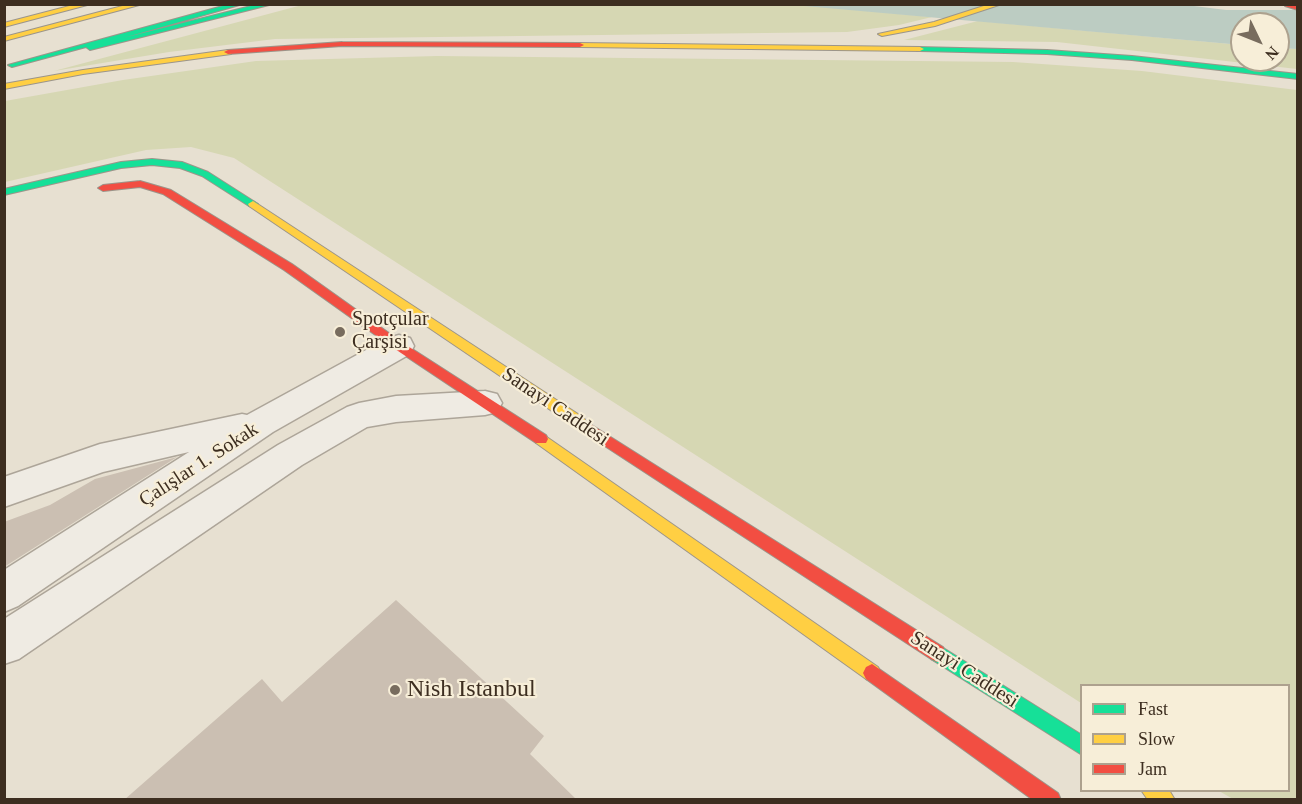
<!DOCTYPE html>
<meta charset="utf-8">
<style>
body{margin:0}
#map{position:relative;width:1302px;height:804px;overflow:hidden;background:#e7e0d1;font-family:"Times New Roman",serif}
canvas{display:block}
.frame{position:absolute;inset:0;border:6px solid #3d2e20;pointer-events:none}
.legend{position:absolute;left:1080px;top:684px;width:210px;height:108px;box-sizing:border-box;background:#f7eed8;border:2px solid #ada18e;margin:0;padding:8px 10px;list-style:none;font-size:18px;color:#3d2e20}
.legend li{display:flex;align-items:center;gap:12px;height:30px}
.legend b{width:30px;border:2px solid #ada18e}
.north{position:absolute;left:1230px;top:12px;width:60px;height:60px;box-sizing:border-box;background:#f7eed8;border:2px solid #ada18e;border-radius:50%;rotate:133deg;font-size:16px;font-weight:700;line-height:24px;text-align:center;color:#3d2e20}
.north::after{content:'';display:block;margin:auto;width:21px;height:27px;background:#786c5e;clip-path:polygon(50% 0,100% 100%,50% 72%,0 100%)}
</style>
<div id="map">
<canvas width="1302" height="804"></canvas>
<div class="frame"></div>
<ul class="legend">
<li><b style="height:8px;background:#16e098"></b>Fast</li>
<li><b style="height:8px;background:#ffcf43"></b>Slow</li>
<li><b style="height:8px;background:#f24e42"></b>Jam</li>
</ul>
<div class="north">N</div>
</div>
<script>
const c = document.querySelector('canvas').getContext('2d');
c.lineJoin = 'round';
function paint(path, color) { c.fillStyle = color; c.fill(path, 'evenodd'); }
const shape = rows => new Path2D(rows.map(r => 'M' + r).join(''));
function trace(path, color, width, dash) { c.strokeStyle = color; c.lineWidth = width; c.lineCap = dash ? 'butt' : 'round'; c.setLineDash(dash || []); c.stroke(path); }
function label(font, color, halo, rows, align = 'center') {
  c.font = font + ' "Times New Roman",serif'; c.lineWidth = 4.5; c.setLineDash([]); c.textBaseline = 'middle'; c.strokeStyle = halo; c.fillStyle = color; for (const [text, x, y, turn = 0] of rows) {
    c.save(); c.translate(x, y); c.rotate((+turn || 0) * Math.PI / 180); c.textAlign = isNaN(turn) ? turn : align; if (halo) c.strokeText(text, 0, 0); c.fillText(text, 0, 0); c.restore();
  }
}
const green = shape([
 [792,4,932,17,899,25,847,32,275,39,169,52,54,71,302,5],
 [978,21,1242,45,1242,60,1278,60,1278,48,1297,49,1297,69,1057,42,904,40],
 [437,56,1013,62,1142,71,1297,90,1297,799,1233,799,1219,791,1288,790,1288,686,1082,686,1081,703,234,158,191,147,146,150,5,182,5,101,123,80,256,61]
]);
const water = shape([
 [1178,4,1226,10,1297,10,1297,49,1278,48,1278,24,1242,24,1242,45,793,5]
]);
const building = shape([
 [177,457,4,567,4,522,50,505,95,479],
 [396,600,544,736,530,754,577,800,124,800,262,679,282,702]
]);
const street = shape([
 [399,335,410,338,414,346,410,354,273,432,18,606,4,612,4,570,189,452,103,472,4,507,4,477,100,444,242,414,247,415,388,338,399,335],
 [485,391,497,394,502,403,497,412,485,415,396,422,367,427,302,465,19,659,4,664,4,619,278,445,347,407,359,403,396,396,485,391]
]);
const fast = shape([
 [230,4,243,4,123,38,259,4,273,4,90,50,86,47,12,67,8,65,230,4],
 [917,47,1047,50,1132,56,1298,74,1298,79,1132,60,1047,54,920,51,917,51,917,47],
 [152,159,182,162,208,172,258,204,253,207,249,206,202,176,180,168,152,165,121,168,4,195,4,189,121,162,152,159],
 [937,644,1082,735,1082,755,931,659,928,653,931,647,937,644]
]);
const slow = shape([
 [77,4,91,4,4,27,4,23,77,4],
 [130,4,143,4,4,41,4,37,130,4],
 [990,4,1002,4,935,26,882,36,878,34,934,22,990,4],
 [577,43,920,47,924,49,920,51,580,47,577,47,577,43],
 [228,50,232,52,231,54,83,74,4,89,4,84,83,70,228,50],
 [253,201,584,418,586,422,584,426,574,426,249,206,248,204,253,201],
 [541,433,878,667,881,673,878,679,872,682,866,679,536,443,534,439,536,435,541,433],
 [1141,790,1169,790,1175,800,1148,800,1141,790]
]);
const jam = shape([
 [1285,4,1298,5,1298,10,1285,6,1285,4],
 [342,42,580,43,584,45,580,47,342,46,228,54,224,52,228,50,342,42],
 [140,181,171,190,292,264,403,343,546,435,548,439,546,443,536,443,395,349,284,270,163,194,140,187,103,191,98,188,103,185,140,181],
 [579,417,943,647,946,653,943,659,937,662,931,659,574,426,572,422,574,418,579,417],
 [872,664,1058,793,1061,800,1033,800,866,679,863,673,866,667,872,664]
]);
const markers = [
 [340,332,6,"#786c5e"],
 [395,690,6,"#786c5e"]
];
const poiNames = [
 ["Spotçular",352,320],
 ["Çarşisi",352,343]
];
const streetNames = [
 ["Sanayi Caddesi",555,407,34],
 ["Çalışlar 1. Sokak",199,465,-33],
 ["Sanayi Caddesi",964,670,33]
];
const nearPoinames = [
 ["Nish Istanbul",407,690]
];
paint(green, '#d6d7b3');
paint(water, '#bcccc2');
paint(building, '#cbbfb2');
trace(street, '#ada599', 3);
trace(fast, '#9c958a', 2);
trace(slow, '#9c958a', 2);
trace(jam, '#9c958a', 2);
paint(street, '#efebe3');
paint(fast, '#16e098');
paint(slow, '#ffcf43');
paint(jam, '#f24e42');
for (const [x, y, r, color] of markers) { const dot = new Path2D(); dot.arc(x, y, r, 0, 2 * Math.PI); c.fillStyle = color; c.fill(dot); trace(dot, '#f7eed8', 2); }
label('20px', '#3d2e20', '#f7eed8', poiNames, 'left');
label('20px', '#3d2e20', '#f7eed8', streetNames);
label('24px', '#3d2e20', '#f7eed8', nearPoinames, 'left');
</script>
